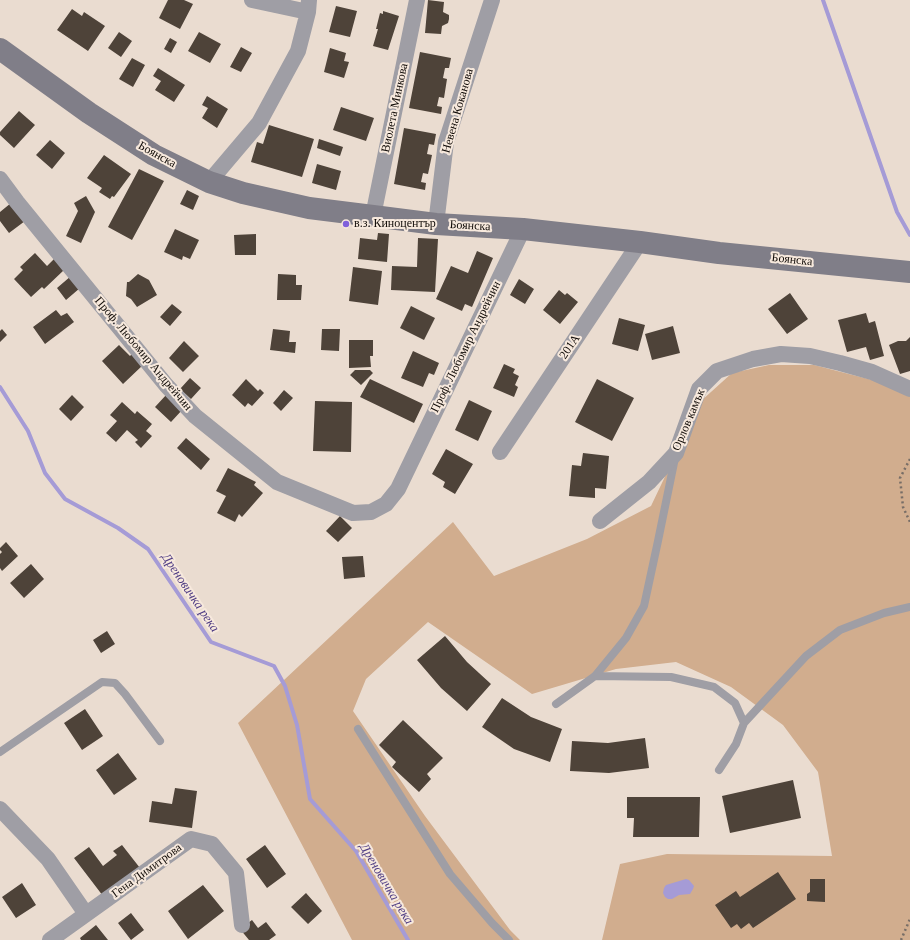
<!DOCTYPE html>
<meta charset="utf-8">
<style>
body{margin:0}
canvas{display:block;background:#eadcd0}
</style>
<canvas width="910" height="940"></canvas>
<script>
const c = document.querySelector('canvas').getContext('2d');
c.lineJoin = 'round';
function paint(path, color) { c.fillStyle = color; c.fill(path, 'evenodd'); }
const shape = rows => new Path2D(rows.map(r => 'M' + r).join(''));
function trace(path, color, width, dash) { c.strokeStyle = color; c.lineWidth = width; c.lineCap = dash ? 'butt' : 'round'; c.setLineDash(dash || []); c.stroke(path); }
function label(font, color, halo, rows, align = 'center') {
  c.font = font + ' Georgia,serif'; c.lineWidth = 4; c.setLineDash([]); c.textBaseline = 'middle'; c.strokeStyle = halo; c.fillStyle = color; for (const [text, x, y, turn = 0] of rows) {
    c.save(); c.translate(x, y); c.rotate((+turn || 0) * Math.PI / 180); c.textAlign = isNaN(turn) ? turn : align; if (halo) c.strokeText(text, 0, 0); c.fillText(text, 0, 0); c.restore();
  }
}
const green = shape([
 [769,365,814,365,876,381,910,396,910,940,602,940,620,864,667,854,832,856,818,772,783,725,731,687,676,662,616,669,532,694,428,622,366,679,353,711,425,816,510,930,520,940,352,940,238,723,453,522,494,576,587,539,651,506,701,401,732,373]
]);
const water = shape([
 [686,879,689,880,694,886,693,889,690,894,679,895,672,899,668,899,665,897,663,893,664,888,666,885]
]);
const stream = shape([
 [823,0,897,212,910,235],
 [0,387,28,431,45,473,65,499,118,528,148,549,211,642,274,666,285,686,297,725,310,799,356,851,408,940]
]);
const building = shape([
 [168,0,184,0,193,4,180,29,159,18],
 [428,0,444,2,443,12,449,15,449,19,448,23,442,26,441,34,425,33],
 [336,6,357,11,350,37,329,32],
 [72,9,82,16,84,12,105,26,88,51,57,30],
 [383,11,399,16,388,50,373,46,378,29,376,29,380,13,383,14],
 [119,32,132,41,121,57,108,48],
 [199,32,221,44,210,63,188,51],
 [170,38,177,42,171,53,164,49],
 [241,47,252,53,241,72,230,67],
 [330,48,346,53,344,61,349,62,344,78,324,72],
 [420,52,451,58,449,68,445,68,443,78,447,79,444,98,439,97,437,106,442,107,441,114,409,108],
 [132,58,145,65,133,87,119,79],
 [158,68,185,85,174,102,155,90,161,81,153,76],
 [207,96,228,109,217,128,202,118,208,108,202,105],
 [341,107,374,118,366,141,333,130],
 [19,111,35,125,14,148,0,135,0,132],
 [269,125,314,139,302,177,251,162,257,142,263,144],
 [404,128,436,134,434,145,429,144,427,154,432,155,428,174,423,173,421,182,426,183,425,190,394,184],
 [319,139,343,147,340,156,317,148],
 [50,140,65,153,52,169,36,155],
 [104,155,131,174,114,197,112,196,110,199,99,192,102,188,87,178],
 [317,164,341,171,336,190,312,183],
 [139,169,164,181,132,240,108,227],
 [187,190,199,196,193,210,180,204],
 [86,196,95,212,81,243,66,236,78,211,74,203],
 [11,203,25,221,9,233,0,221,0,212],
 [175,229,199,240,190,259,183,256,182,260,164,252],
 [378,233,389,234,387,262,358,259,360,238,377,240],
 [256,234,256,255,235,255,234,235],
 [418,238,438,239,435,292,391,290,392,266,417,267],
 [477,251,493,258,472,307,465,304,462,311,436,299,451,266,468,273],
 [35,253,47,266,54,259,64,270,44,289,42,287,31,297,14,279,23,270,20,267],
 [353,267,382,271,378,305,349,301],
 [138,274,149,280,157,295,137,307,131,299,126,296,127,282,129,282],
 [278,274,296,275,296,285,302,285,301,300,277,300],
 [71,276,80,288,66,300,57,288],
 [519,279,534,289,525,304,510,295],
 [559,290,565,295,567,293,578,302,560,324,543,310],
 [790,293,808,319,787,334,768,309],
 [172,304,182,312,170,326,160,317],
 [411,306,435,318,424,340,400,328],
 [56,310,61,316,67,313,74,322,45,344,33,327],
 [866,313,869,323,875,321,884,356,870,360,866,347,847,352,838,320],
 [619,318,645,325,638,351,612,344],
 [673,326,680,353,652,360,645,334],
 [2,329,7,335,0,342,0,331],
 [273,329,290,331,289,342,296,342,295,353,270,350],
 [322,329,340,329,339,351,321,350],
 [910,337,910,371,900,374,889,345,898,341,906,341],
 [349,340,373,340,373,356,370,356,371,367,349,368],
 [184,341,199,356,183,372,169,358],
 [119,345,130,356,132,354,143,365,123,384,102,361],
 [413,351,439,363,434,375,429,373,423,387,401,378],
 [504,364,515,369,513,373,519,376,515,385,518,387,514,397,493,388],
 [355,370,370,370,373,373,361,385,350,375],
 [190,378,201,388,191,399,180,389],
 [246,379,258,391,260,389,264,393,252,406,248,403,245,407,232,395],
 [370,379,423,404,414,423,360,397],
 [597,379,634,398,612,441,575,422],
 [284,390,293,398,281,411,273,403],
 [167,394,183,409,171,422,155,407],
 [72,395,84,407,71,421,59,409],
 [469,400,492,411,478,441,455,430],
 [315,401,352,402,351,452,313,451],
 [122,402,135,414,137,411,152,424,146,431,152,436,141,448,135,442,138,440,127,430,116,442,106,433,117,421,110,415],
 [186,438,210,459,201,470,177,448],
 [446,449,473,464,455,494,443,487,445,482,432,474],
 [583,453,609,456,606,489,595,488,595,498,569,496,572,465,581,466],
 [228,468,256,482,254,485,263,493,242,517,239,514,235,522,217,513,226,496,216,491],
 [340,516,352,528,338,542,326,531],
 [6,542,18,556,2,571,0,568,0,554,2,552,0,550,0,548],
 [363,556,365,577,344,579,342,557],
 [31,564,44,579,24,598,10,583],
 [107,631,115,644,101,653,93,640],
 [445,636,467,662,491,684,467,711,441,688,417,660],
 [502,698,531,717,562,729,550,762,514,749,482,727],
 [85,709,103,736,82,750,64,723],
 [403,720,443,758,427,774,431,779,419,792,392,767,396,762,379,745],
 [645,738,649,768,609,773,570,771,572,741,608,743],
 [118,753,137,779,114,795,96,770],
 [793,780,801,818,730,833,722,796],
 [175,788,197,791,192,828,149,822,152,801,172,804],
 [627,797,700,797,699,837,633,837,634,818,627,818],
 [122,845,140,868,103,896,74,858,89,847,103,866,117,855,113,851],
 [265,845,286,874,267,888,246,859],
 [778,872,796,899,753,928,749,923,741,929,737,924,731,928,715,905,736,891,740,897],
 [810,879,825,879,825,902,807,901,807,894,810,892],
 [22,883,36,905,16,918,2,897],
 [203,885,224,911,188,939,168,911],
 [306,893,322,911,308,924,291,907],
 [131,913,144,930,131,940,118,923],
 [252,920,258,928,266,922,276,935,269,940,249,940,240,929],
 [96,925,108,940,81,940,80,938]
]);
const path = shape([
 [910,459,900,478,903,507,910,522],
 [901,940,910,919]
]);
const lane = shape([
 [595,676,671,677,714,687,735,703,744,723],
 [556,704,595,676,626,638,644,606,658,541,675,458],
 [358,729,450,874,492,923,509,940],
 [0,752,102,682,115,683,125,694,160,741],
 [719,770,736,744,744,723,806,656,840,630,884,613,910,607]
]);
const street = shape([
 [252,0,308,12],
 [0,179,17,202,166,385,195,416,277,482,353,513,371,512,386,504,398,489,523,229],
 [209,182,259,123,298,51,308,12,309,0],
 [373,216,417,0],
 [436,224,446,142,492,0],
 [500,452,640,242],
 [600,521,649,482,676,453,699,389,717,371,753,359,781,354,810,356,840,363,872,372,910,389],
 [0,809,48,859,86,914],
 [50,940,191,839,212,844,236,873,242,925]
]);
const secondary = shape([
 [0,49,89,113,154,155,209,182,243,193,309,208,373,216,436,224,523,229,640,242,719,253,910,272]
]);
const markers = [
 [346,224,4,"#8060db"]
];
const streetNames = [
 ["Виолета Минкова",395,108,-78],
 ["Невена Коканова",458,111,-74],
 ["Боянска",157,155,29],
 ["Боянска",470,226,3],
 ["Боянска",792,260,6],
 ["Проф. Любомир Андрейчин",466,347,-64],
 ["201А",570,347,-56],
 ["Проф. Любомир Андрейчин",143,354,50],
 ["Орлов камък",689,420,-67],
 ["Гена Димитрова",147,871,-36]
];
const poiNames = [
 ["в.з. Киноцентър",354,224]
];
const waterNames = [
 ["Дреновичка река",190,593,56],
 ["Дреновичка река",386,884,59]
];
paint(green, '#d1ad8e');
paint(water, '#a59bd6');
trace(stream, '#a59bd6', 4);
paint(building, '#4e4339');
trace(path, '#776d66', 2.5, [2, 3]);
trace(lane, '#9f9ea5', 8);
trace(street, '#9f9ea5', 16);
trace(secondary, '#807e88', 22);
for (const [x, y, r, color] of markers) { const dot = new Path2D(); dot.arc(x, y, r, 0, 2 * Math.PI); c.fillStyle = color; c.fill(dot); trace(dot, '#f7e9dd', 1.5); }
label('12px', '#110c08', '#f7e9dd', streetNames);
label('12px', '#110c08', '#f7e9dd', poiNames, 'left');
label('italic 13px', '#4f3d84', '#f7e9dd', waterNames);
</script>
